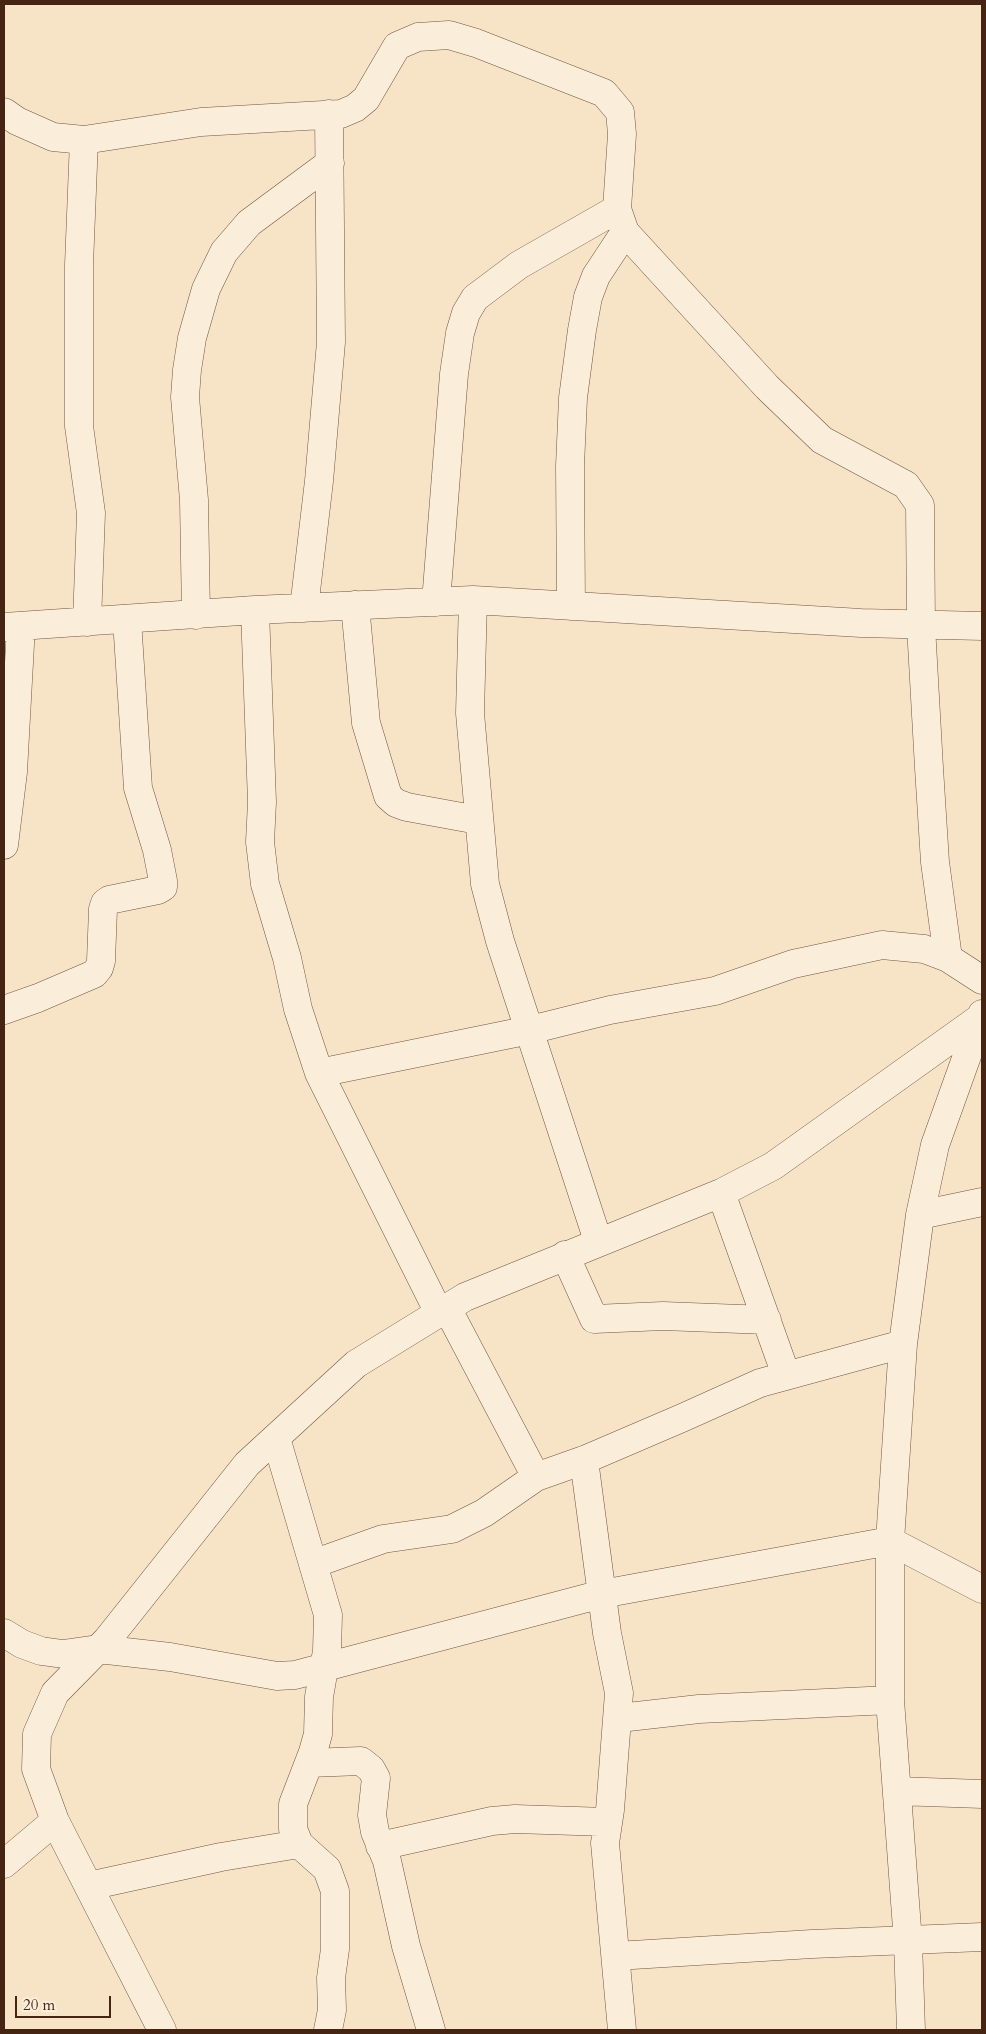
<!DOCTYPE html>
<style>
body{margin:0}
#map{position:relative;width:986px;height:2034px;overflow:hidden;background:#f7e3c6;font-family:Cardo,serif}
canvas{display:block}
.frame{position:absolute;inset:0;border:5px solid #452413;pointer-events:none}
.scale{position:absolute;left:15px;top:1996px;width:96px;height:22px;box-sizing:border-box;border:2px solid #452413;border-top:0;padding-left:6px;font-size:15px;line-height:18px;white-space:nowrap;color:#452413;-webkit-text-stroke:4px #faedda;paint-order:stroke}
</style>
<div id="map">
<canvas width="986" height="2034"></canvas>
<div class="frame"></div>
<div class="scale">20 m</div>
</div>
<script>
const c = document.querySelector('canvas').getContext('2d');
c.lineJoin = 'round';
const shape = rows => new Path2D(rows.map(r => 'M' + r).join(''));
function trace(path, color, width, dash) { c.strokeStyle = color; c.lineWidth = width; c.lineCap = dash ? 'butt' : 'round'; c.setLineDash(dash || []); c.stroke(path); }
const minor = shape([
 [4,112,17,121,53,137,84,140,201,122,341,114,355,108,366,99,397,46,418,37,449,35,476,43,604,93,620,112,622,134,617,209,625,232,767,387,822,440,906,485,920,505,921,626,929,768,935,862,948,958],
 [84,140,79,265,79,426,91,513,87,622],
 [473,600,470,713,485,884,500,941,598,1241],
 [436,602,454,374,460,333,466,313,475,298,519,265,617,209],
 [355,605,366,723,388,796,396,803,407,807,478,820],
 [571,606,570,466,573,398,582,330,588,297,596,276,625,232],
 [304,608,319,481,331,342,329,114],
 [255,610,262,802,260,842,265,884,287,958,298,1009,319,1073,439,1313],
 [196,615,194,500,185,397,187,370,192,338,206,289,224,252,249,223,330,163],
 [4,627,255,610,473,600,861,623,982,626],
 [4,845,13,772,21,626],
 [4,1010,38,998,94,974,99,968,101,961,103,909,105,903,109,900,158,890,163,887,163,881,157,850,138,788,127,620],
 [319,1073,530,1030,610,1010,715,991,793,964,882,945,924,949,948,958,982,980],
 [721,1193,786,1375],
 [920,1215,982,1202],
 [565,1255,594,1319,663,1316,767,1320],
 [447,1308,536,1477],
 [276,1438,328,1615,327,1651,319,1697,318,1734,313,1752,293,1804,293,1829,299,1844,327,1869,335,1891,335,1949,331,1978,332,2010,328,2030],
 [584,1460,607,1633,619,1693,610,1810,605,1843,622,2030],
 [313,1564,383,1539,452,1529,484,1513,536,1477,584,1460,682,1418,760,1383,903,1344],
 [4,1633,22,1644,41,1651,63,1654,98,1649,170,1657,277,1676,295,1675,602,1594,890,1541,982,1589],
 [619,1718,699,1709,890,1700],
 [309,1763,361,1761,371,1769,376,1778,372,1815,375,1832,387,1861,406,1946,431,2030],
 [897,1791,982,1794],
 [380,1846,492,1821,515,1819,607,1822],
 [4,1864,55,1821],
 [89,1886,221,1857,299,1844],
 [616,1956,812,1944,982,1937],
 [162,2030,55,1821,36,1769,37,1734,55,1693,107,1640,247,1464,356,1364,465,1297,721,1193,773,1166,980,1018],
 [911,2030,908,1942,890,1700,890,1541,903,1344,920,1215,935,1145,982,1014]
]);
trace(minor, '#725440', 29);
trace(minor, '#faedda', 28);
</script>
